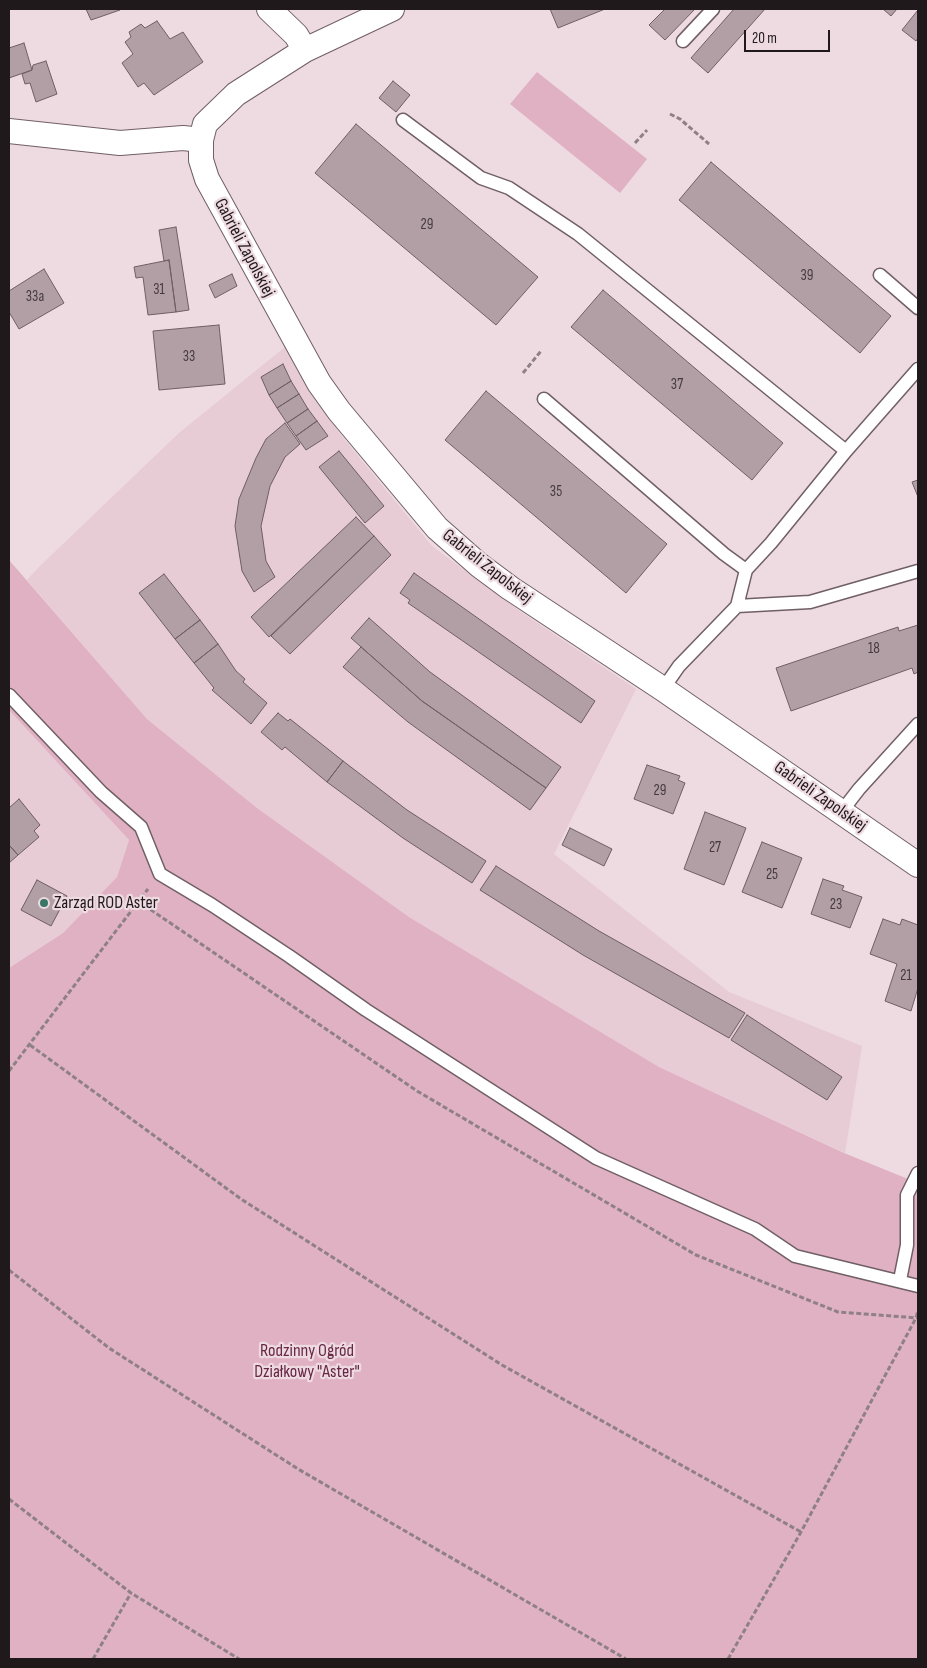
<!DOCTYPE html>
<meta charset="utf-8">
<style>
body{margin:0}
#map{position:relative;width:927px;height:1668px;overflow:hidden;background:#eedae1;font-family:"Sofia Sans Condensed",sans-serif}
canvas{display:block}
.frame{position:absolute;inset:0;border:10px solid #20191c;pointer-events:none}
.scale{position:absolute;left:744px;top:30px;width:86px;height:22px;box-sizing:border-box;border:2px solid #20191c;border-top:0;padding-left:6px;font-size:15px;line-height:18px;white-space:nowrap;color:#20191c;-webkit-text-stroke:4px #eedae1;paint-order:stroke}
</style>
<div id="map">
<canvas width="927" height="1668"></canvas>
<div class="frame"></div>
<div class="scale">20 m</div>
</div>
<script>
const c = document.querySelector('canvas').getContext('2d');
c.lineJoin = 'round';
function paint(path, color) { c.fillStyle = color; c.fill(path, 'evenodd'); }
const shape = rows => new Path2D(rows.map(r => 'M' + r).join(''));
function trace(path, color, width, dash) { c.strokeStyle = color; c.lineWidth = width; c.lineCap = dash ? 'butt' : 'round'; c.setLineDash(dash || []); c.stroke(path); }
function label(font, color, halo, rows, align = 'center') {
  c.font = font + ' "Sofia Sans Condensed",sans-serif'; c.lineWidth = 4.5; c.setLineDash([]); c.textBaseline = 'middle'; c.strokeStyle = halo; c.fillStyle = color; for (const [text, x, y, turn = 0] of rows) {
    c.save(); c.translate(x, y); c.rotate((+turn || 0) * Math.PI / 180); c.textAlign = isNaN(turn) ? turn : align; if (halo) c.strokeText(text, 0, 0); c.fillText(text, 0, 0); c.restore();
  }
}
const built = shape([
 [285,347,340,434,432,546,521,612,636,689,554,854,729,992,862,1046,845,1153,659,1067,409,917,257,808,147,719,27,580,39,567,179,433],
 [9,710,129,840,117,877,63,933,9,968]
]);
const green = shape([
 [537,72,647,159,620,193,510,104],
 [9,560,147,719,257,808,409,917,659,1067,844,1153,918,1183,918,1659,9,1659,9,968,63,933,117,877,129,840,9,710]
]);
const building = shape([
 [86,9,120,9,120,10,91,20,86,9],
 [550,9,605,9,558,28,550,9],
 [665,9,695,9,665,40,649,25,665,9],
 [734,9,765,9,708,73,691,58,734,9],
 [883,9,897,9,891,16,883,9],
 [918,10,918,38,916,41,902,30,918,10],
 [157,21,170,39,183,32,203,62,154,95,144,83,138,87,122,63,133,54,125,42,131,37,129,32,141,24,145,28,157,21],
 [24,43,32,70,9,78,9,48,24,43],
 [46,61,57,94,36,102,30,83,25,84,22,74,32,70,33,65,46,61],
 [393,81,410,95,396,112,379,98,393,81],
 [356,124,538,277,496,325,315,173,356,124],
 [711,162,891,316,860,353,679,200,711,162],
 [176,227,189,310,176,312,169,260,164,261,159,230,176,227],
 [169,260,176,312,148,315,143,277,136,278,134,267,169,260],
 [44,269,64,303,19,329,9,312,9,291,44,269],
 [232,274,237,286,215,298,209,285,232,274],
 [603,290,783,443,752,480,571,327,603,290],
 [219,325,225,384,159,390,153,331,219,325],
 [283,364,291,381,269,395,261,377,283,364],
 [291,381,299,394,277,408,269,395,291,381],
 [486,391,667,544,626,593,445,440,486,391],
 [299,394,308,409,287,423,277,408,299,394],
 [308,409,317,421,296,436,287,423,308,409],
 [317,421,328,436,306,450,296,436,317,421],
 [285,423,300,444,285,457,270,486,261,526,266,561,275,577,254,592,242,571,235,526,239,499,256,458,266,439,285,423],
 [339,451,384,506,365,523,319,467,339,451],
 [918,480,918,497,912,482,918,480],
 [356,517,374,536,269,637,251,617,356,517],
 [374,536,391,555,290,654,271,636,374,536],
 [414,573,595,701,581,723,408,603,410,600,400,593,414,573],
 [164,574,200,620,175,639,139,593,164,574],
 [369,618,430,672,561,767,546,788,422,701,351,638,369,618],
 [200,620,218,644,194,663,175,639,200,620],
 [918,625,918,672,914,674,912,668,791,711,776,668,898,627,899,631,918,625],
 [218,644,236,671,245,679,243,682,267,703,251,724,212,690,214,688,194,663,218,644],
 [361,647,422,701,546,788,530,810,408,722,343,667,361,647],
 [278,713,288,721,290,719,343,761,327,782,285,747,282,750,261,732,278,713],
 [343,761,407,810,486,861,472,883,403,838,327,782,343,761],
 [647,765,680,776,678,780,685,783,673,814,634,799,647,765],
 [19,799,40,825,34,831,39,837,18,855,9,845,9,808,19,799],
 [705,812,746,828,724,885,684,869,705,812],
 [570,828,612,849,604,866,562,845,570,828],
 [762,842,802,858,782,908,742,892,762,842],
 [9,845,18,855,9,863,9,845],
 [496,866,599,931,745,1013,729,1038,583,955,480,890,496,866],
 [823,879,844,886,842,890,862,897,850,928,811,914,823,879],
 [37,880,67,896,51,926,21,910,37,880],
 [883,919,900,925,902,919,918,925,918,988,911,1011,885,1001,897,964,870,954,883,919],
 [747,1015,842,1077,827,1100,731,1040,747,1015]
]);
const path = shape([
 [670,114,680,119,709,144],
 [635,143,647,130],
 [523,373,541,351],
 [138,901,417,1091,696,1255,838,1312,918,1318],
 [30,1045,241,1199,502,1365,801,1532],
 [9,1071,148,889],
 [9,1270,109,1348,298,1469,626,1659],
 [9,1499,131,1593,239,1659],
 [93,1659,131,1593],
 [728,1659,801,1532,916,1318,918,1310]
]);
const lane = shape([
 [683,41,713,9],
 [403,120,481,178,509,188,578,234,846,451],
 [880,275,918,308],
 [544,399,724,554,746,570],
 [737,606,810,602,918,571],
 [663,689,679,666,737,606,746,570,771,543,846,451,918,369],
 [9,695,101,792,141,827,160,874,212,905,289,956,366,1010,596,1158,755,1229,795,1256,918,1286],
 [842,811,859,789,918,724],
 [900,1280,907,1245,907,1195,918,1173]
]);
const street = shape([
 [269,9,296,35,305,50],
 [392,9,305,50,236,94,205,124,201,140,201,160,207,179,319,383,339,411,437,528,479,565,510,588,663,689,918,865],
 [9,131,120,143,183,138,201,140]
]);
const markers = [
 [44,903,5,"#367665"]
];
const numberNames = [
 ["29",427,225],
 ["39",807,276],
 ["31",159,290],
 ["33a",35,297],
 ["33",189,357],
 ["37",677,385],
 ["35",556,492],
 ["18",874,649],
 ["29",660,791],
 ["27",715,848],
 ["25",772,875],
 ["23",836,905],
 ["21",906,976]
];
const streetNames = [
 ["Gabrieli Zapolskiej",244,248,62],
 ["Gabrieli Zapolskiej",487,567,38],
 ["Gabrieli Zapolskiej",820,797,35]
];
const poiNames = [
 ["Zarząd ROD Aster",54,903]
];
const parkNames = [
 ["Rodzinny Ogród",307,1351],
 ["Działkowy \"Aster\"",307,1372]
];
paint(built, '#e7cbd5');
paint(green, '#e0b1c3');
paint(building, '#b29fa6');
trace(building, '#6f5e65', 1);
trace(lane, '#705f65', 15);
trace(street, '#705f65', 26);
trace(path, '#8e8085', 3, [5, 2.5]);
trace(lane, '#fff', 12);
trace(street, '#fff', 24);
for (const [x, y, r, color] of markers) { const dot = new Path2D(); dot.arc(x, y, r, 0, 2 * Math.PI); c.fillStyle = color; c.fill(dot); trace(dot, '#eedae1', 2); }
label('15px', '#443a3e', null, numberNames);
label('18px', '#20191c', '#eedae1', streetNames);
label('18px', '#20191c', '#eedae1', poiNames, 'left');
label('18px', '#672745', '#eedae1', parkNames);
</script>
